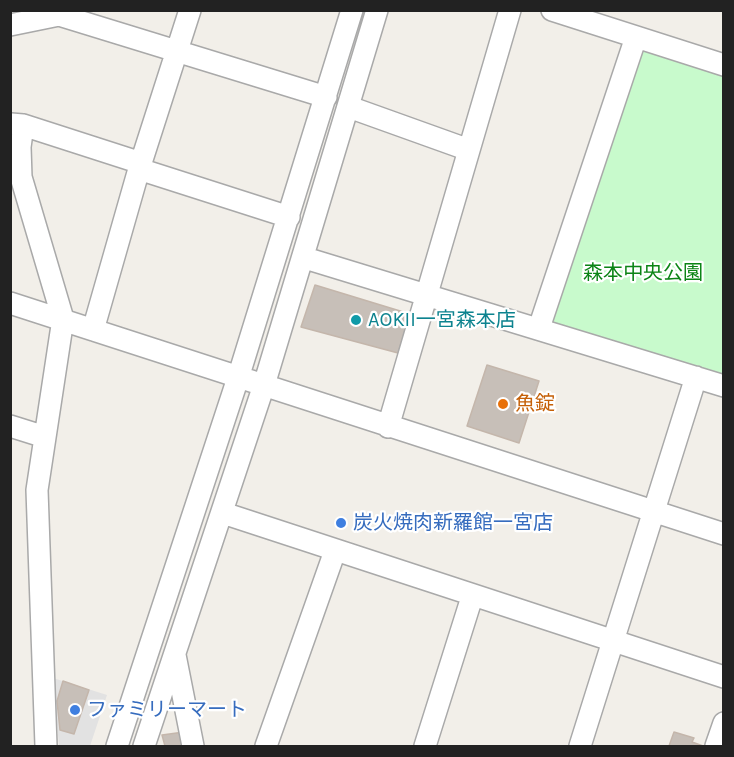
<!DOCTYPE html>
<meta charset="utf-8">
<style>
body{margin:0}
#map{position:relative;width:734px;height:757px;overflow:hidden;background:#f2efe9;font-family:Karla,sans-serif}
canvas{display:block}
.frame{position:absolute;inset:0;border:12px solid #222;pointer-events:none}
</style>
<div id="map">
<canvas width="734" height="757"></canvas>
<div class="frame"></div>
</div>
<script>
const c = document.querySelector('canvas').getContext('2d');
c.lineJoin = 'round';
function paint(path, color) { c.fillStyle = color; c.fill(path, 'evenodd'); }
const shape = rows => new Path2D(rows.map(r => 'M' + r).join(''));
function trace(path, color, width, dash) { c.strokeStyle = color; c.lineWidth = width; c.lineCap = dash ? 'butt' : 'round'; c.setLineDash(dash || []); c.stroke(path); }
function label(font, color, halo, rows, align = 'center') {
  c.font = font + ' Karla,"Noto Sans JP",sans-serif'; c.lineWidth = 4.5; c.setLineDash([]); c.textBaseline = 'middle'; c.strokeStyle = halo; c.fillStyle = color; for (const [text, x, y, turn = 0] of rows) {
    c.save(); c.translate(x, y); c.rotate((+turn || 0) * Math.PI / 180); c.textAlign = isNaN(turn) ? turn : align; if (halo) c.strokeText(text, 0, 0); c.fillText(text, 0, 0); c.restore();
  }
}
const park = shape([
 [636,37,723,68,723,385,539,328]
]);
const parking = shape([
 [53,678,107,695,90,746,59,746]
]);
const building = shape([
 [315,285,410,314,398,353,301,327,315,285],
 [487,365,539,381,519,443,467,426,487,365],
 [63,681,89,690,74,734,60,730,57,701,63,681],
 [184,732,187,746,165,746,162,735,184,732],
 [674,732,694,738,692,742,703,746,669,746,674,732]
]);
const minor = shape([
 [552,10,724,65],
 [10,25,59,15,326,97],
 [349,107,469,150],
 [11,124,23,125,141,163],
 [23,125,20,147,21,177,63,319,37,490,46,746],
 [139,169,289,217],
 [305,258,724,386],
 [10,303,724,534],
 [539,328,636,37],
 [93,330,139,169,190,10],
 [10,426,45,437],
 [388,427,510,10],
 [223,513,724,677],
 [175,655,193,746],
 [117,746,238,378,352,10],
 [144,746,264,385,377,10],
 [266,746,335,551],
 [425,746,472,597],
 [580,746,696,377],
 [716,746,724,723]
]);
const markers = [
 [356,320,6,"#0f9aa8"],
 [503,404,6,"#e8710a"],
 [341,523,6,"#3f7fe0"],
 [75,710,6,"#3f7fe0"]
];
const parkNames = [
 ["森本中央公園",643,273]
];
const cultureNames = [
 ["AOKII一宮森本店",368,320]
];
const foodNames = [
 ["魚錠",515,404]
];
const shopNames = [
 ["炭火焼肉新羅館一宮店",353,523],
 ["ファミリーマート",87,710]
];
paint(park, '#c8facc');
paint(parking, '#e2e2e2');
paint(building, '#c7bfb8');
trace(building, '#c4b6ab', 1.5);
trace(minor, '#a9a9a9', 24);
trace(minor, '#fff', 21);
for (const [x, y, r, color] of markers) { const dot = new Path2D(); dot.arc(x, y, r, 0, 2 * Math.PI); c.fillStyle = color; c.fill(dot); trace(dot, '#fff', 2); }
label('20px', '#0c8416', '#fff', parkNames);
label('20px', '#0d838f', '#fff', cultureNames, 'left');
label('20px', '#c56008', '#fff', foodNames, 'left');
label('20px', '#366cbe', '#fff', shopNames, 'left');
</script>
